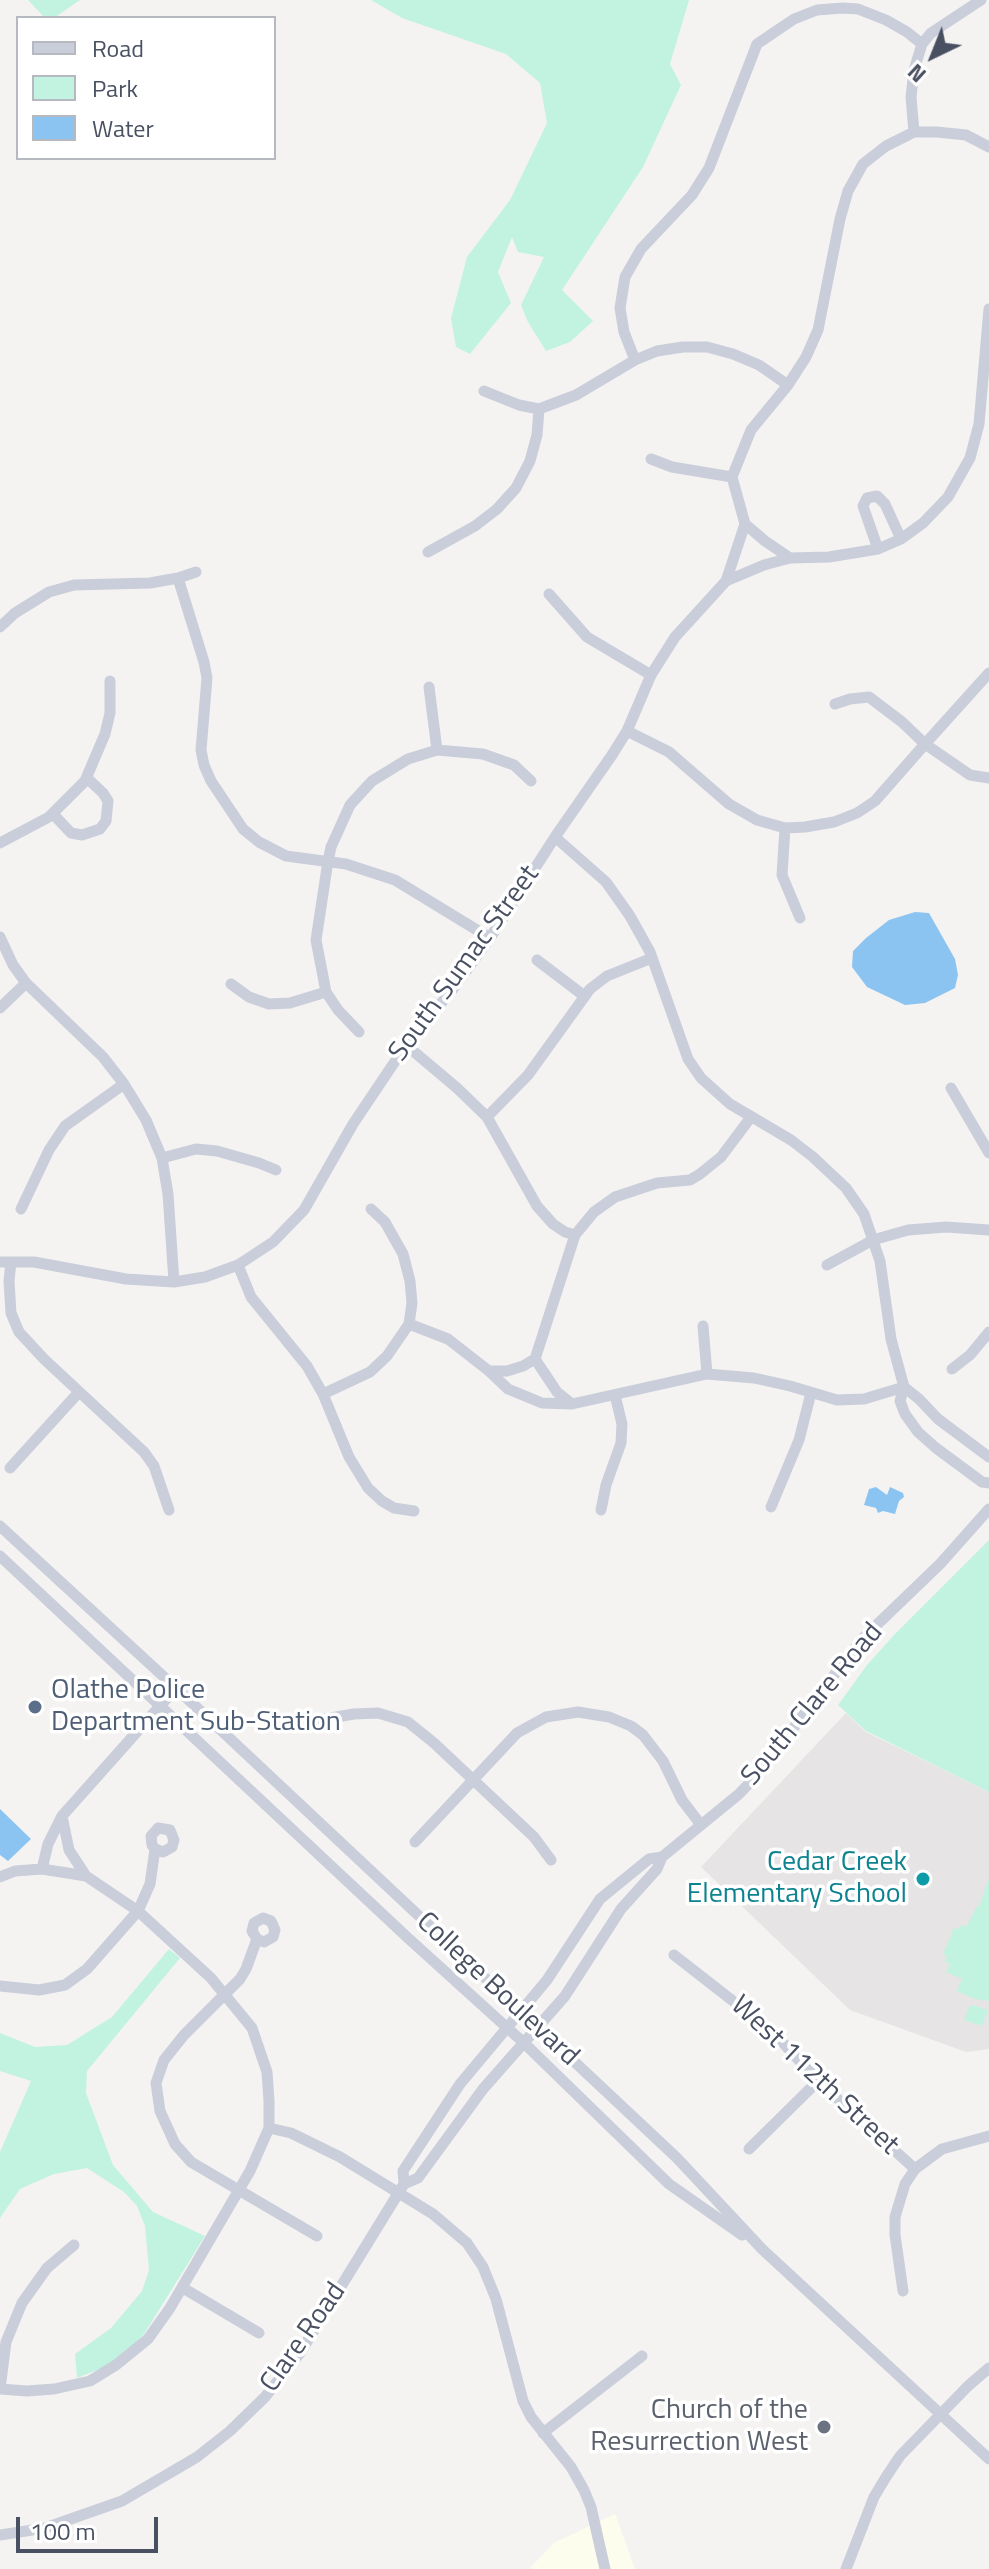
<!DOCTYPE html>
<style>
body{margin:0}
#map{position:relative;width:989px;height:2569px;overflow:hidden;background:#f5f3f2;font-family:"Titillium Web",sans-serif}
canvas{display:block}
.legend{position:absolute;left:16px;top:16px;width:260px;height:144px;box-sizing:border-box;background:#fff;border:2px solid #b6b9c0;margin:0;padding:10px 14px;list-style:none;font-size:24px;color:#495061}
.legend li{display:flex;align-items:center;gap:16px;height:40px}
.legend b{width:40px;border:2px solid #b6b9c0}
.north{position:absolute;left:893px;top:16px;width:80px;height:80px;-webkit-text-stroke:6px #fff;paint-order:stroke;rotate:223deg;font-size:22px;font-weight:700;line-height:32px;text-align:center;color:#495061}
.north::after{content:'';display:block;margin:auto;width:28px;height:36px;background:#495061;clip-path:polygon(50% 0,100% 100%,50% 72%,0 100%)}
.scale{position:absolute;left:16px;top:2517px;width:142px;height:36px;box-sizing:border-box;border:4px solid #495061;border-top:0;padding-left:10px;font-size:24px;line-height:28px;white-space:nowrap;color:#495061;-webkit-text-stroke:6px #fff;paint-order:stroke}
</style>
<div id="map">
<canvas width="989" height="2569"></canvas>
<ul class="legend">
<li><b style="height:10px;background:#c9ceda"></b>Road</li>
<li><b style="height:22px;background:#c1f3e0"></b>Park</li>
<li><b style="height:22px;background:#8cc4f1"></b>Water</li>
</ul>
<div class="north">N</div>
<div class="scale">100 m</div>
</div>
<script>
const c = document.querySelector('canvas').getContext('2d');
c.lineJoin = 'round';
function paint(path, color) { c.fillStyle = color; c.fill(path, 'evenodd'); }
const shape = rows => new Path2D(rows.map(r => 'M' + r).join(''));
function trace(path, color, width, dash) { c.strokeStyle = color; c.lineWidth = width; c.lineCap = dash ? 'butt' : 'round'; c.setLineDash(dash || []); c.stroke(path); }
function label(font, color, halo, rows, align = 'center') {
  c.font = font + ' "Titillium Web",sans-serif'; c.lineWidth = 7; c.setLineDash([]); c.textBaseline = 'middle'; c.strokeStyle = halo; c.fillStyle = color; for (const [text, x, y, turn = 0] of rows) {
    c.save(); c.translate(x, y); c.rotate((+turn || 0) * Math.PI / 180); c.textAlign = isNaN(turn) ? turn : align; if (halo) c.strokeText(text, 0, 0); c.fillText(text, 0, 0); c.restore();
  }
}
const commercial = shape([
 [615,2514,635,2569,529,2569,554,2543]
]);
const education = shape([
 [846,1713,866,1732,989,1792,989,2049,966,2052,850,2010,701,1867]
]);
const green = shape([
 [28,0,80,0,54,18,45,18],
 [371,0,689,0,670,64,681,85,643,167,562,290,593,321,570,342,546,351,528,322,521,305,544,257,518,252,512,237,498,272,511,303,470,354,456,347,451,318,467,257,510,200,547,123,540,83,506,54,402,18],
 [989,1540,989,1792,866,1731,838,1705,867,1665,894,1635],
 [989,1878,989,2001,975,1999,957,1991,962,1979,946,1972,950,1964,945,1961,947,1956,943,1954,954,1928,958,1929,961,1925,966,1927,977,1906,979,1906],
 [169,1949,180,1958,87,2071,86,2093,113,2165,153,2212,205,2236,144,2334,127,2353,104,2367,77,2378,75,2354,111,2328,142,2291,149,2270,145,2226,137,2206,124,2192,87,2168,54,2174,20,2189,0,2218,0,2152,31,2081,0,2071,0,2033,35,2047,67,2045,112,2017],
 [972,2005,988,2010,982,2026,964,2020,969,2007]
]);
const water = shape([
 [915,912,929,913,955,959,958,975,955,988,925,1003,905,1005,867,987,852,967,853,951,866,938,889,920],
 [876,1487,887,1495,890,1487,903,1493,904,1497,899,1501,895,1514,883,1511,878,1513,876,1508,864,1505,869,1489],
 [0,1809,31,1839,8,1861,0,1855]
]);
const minor = shape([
 [914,132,911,97,914,70,922,44,931,33,981,0],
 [635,360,624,332,620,308,625,277,641,249,692,195,709,168,757,44,794,19,817,10,843,8,858,9,886,20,907,32,922,44],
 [484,391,519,405,539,409,576,395,635,360,657,351,683,347,707,347,733,354,759,365,788,385],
 [651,459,672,467,732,477],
 [901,539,885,504,877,496,867,498,863,506,878,549,901,539,923,523,948,497,970,458,979,424,989,309],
 [428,552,475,526,497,509,516,488,530,461,537,435,539,409],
 [790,558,765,541,745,524,732,477,751,430,788,385,806,357,818,330,840,219,848,191,863,164,886,146,914,132,937,132,966,135,989,147],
 [178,578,204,662,207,678,201,750,204,765,211,781,243,829,259,842,286,856,346,864,395,880,490,938],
 [726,581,745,524],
 [549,594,587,637,651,675],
 [0,627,15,613,49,592,74,585,150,583,178,578,196,572],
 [429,687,437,750],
 [835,704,850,699,869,697,902,722,925,744,989,673],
 [627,731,669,752,729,804,757,820,785,828,805,827,834,822,857,813,875,801,925,744,970,775,989,778],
 [53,814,71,833,82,835,100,829,106,821,108,801,103,793,87,778],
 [785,828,782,875,800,918],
 [555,837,606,882,630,916,650,952,688,1059,701,1078,730,1104,791,1140,813,1157,846,1188,864,1214,880,1261,891,1339,904,1387,900,1401,905,1414,918,1432,936,1448,982,1482,989,1483],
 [0,843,49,817,85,781,105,734,110,713,110,681],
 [0,937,13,965,26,983,103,1057,124,1084,146,1120,162,1158,168,1194,174,1282],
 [537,960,583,995],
 [231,984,249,997,269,1004,290,1003,326,992],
 [0,1008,26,983],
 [359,1032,338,1010,326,992,316,940,328,861,331,847,350,805,372,781,408,759,437,750,483,754,514,765,531,781],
 [406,1045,457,1088,487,1117,537,1206,553,1224,565,1232,575,1235],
 [951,1088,989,1153],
 [487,1117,528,1075,590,989,607,976,652,958],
 [162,1158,196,1149,217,1151,259,1163,276,1170],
 [21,1209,49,1150,65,1126,124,1084],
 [0,1262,34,1262,126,1279,174,1282,205,1277,238,1265,273,1242,304,1210,353,1124,406,1045,453,989,490,938,555,837,612,755,627,731,651,675,675,637,696,614,726,581,764,565,790,558,829,557,878,549],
 [11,1262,9,1281,11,1313,19,1332,44,1359,144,1452,154,1466,169,1510],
 [238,1265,251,1297,307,1366,323,1394,349,1457,368,1488,382,1501,394,1508,414,1511],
 [827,1265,873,1240,908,1230,946,1227,989,1230],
 [409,1324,448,1339,489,1371,508,1389,542,1403,572,1404,707,1374,754,1378,790,1386,837,1400,864,1399,904,1387],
 [703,1326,707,1374],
 [952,1369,970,1355,989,1332],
 [489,1371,507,1371,523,1366,535,1359],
 [904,1387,919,1399,938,1419,989,1457],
 [323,1394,370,1372,387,1356,409,1324,412,1303,410,1281,403,1254,385,1222,371,1209],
 [572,1404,557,1392,535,1359,575,1235,594,1212,615,1197,657,1183,690,1180,700,1174,721,1157,751,1117],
 [10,1468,79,1392],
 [771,1507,799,1440,811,1393],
 [601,1510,606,1485,621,1443,622,1424,615,1395],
 [0,1526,176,1688,677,2158,762,2249,989,2459],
 [0,1556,408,1938,524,2043,669,2184,742,2235],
 [295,1724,354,1714,378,1713,408,1722,434,1743,534,1837,551,1860],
 [62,1816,69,1850,86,1876],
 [415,1842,517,1733,546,1717,578,1712,609,1717,631,1726,643,1735,663,1761,682,1800,701,1825],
 [42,1869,48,1844,62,1816,176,1688],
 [0,1877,15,1871,42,1869,86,1876,138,1911,211,1978,252,2028,267,2072,269,2101,269,2128,250,2171,170,2308,148,2339,116,2365,90,2381,54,2389,27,2391,0,2389],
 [257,1939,264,1942,273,1937,275,1930,271,1921,263,1918,254,1923,252,1931,257,1939,246,1969,240,1979,184,2035,164,2060,156,2083,160,2111,175,2144,191,2162,317,2236],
 [674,1955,774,2033,818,2081,915,2169],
 [0,1986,39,1990,65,1985,87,1969,138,1911,150,1884,155,1849,152,1845,151,1836,158,1828,170,1830,174,1840,172,1847,163,1852,155,1849],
 [269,2128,291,2133,340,2157,433,2214,467,2243,483,2267,496,2299,523,2401,531,2417,571,2467,584,2490,591,2507,605,2569],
 [749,2149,818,2081],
 [404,2184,418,2178,483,2089,565,1996,621,1909,657,1869,662,1857,739,1794,758,1774,861,1640,940,1564,989,1509],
 [183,2288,259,2333],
 [903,2291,895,2235,895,2217,905,2184,915,2169,942,2149,989,2136],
 [0,2389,6,2342,22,2303,47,2268,74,2245],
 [543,2433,642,2356],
 [0,2535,45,2528,122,2501,197,2457,230,2431,265,2397,300,2353,404,2184,403,2171,460,2084,547,1980,600,1899,649,1859,662,1857],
 [846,2569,874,2497,886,2477,900,2456,968,2386,989,2368]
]);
const markers = [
 [35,1707,8,"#5c6f8a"],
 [923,1879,8,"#0f9aa8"],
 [824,2427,8,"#6b7280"]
];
const streetNames = [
 ["South Sumac Street",465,964,-54],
 ["South Clare Road",813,1705,-50],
 ["College Boulevard",497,1990,43],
 ["West 112th Street",814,2076,43],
 ["Clare Road",304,2338,-55]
];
const serviceNames = [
 ["Olathe Police",51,1691],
 ["Department Sub-Station",51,1723]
];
const cultureNames = [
 ["Cedar Creek",907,1863],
 ["Elementary School",907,1895]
];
const worshipNames = [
 ["Church of the",808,2411],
 ["Resurrection West",808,2443]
];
paint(commercial, '#fdfdee');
paint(education, '#e6e4e4');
paint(green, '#c1f3e0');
paint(water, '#8cc4f1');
trace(minor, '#c9ceda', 11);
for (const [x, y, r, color] of markers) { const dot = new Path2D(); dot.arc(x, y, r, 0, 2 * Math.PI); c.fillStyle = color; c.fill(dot); trace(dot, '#fff', 3); }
label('28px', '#495061', '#fff', streetNames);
label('28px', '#4e5e75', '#fff', serviceNames, 'left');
label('28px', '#0d838f', '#fff', cultureNames, 'right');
label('28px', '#5b616d', '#fff', worshipNames, 'right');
</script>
